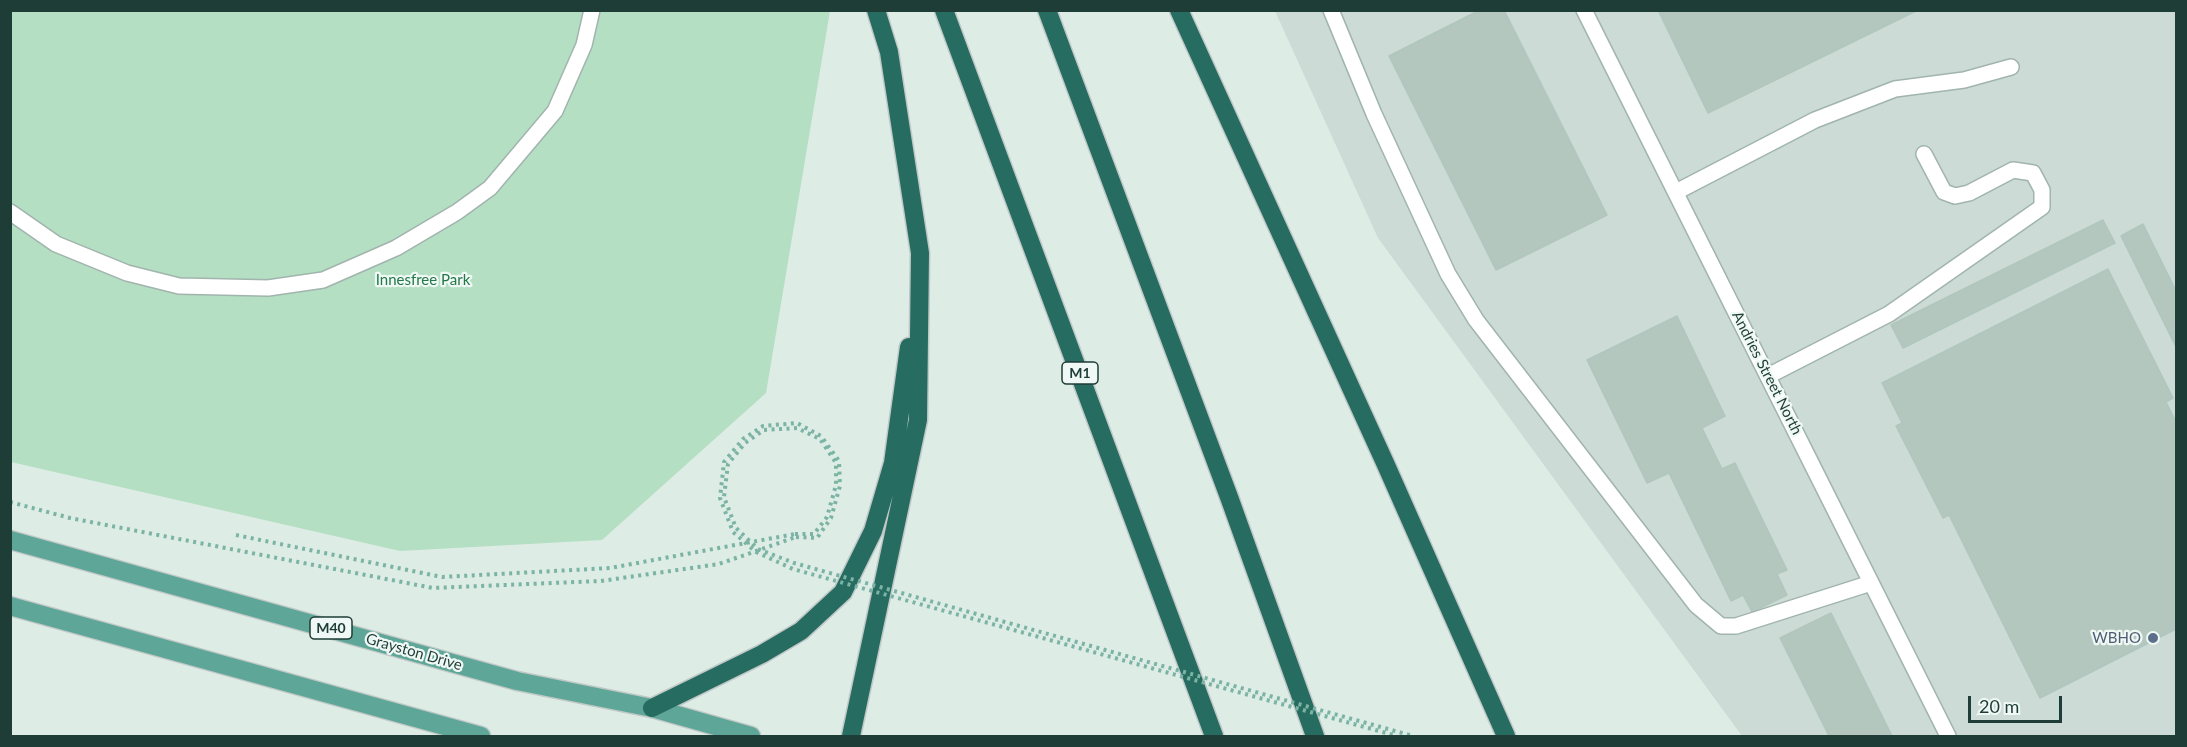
<!DOCTYPE html>
<style>
body{margin:0}
#map{position:relative;width:2187px;height:747px;overflow:hidden;background:#deece6;font-family:Lato,sans-serif}
canvas{display:block}
.frame{position:absolute;inset:0;border:12px solid #1e3d36;pointer-events:none}
.scale{position:absolute;left:1968px;top:696px;width:94px;height:27px;box-sizing:border-box;border:3px solid #1e3d36;border-top:0;padding-left:8px;font-size:18px;line-height:21px;white-space:nowrap;color:#1e3d36;-webkit-text-stroke:4px #eff8f4;paint-order:stroke}
</style>
<div id="map">
<canvas width="2187" height="747"></canvas>
<div class="frame"></div>
<div class="scale">20 m</div>
</div>
<script>
const c = document.querySelector('canvas').getContext('2d');
c.lineJoin = 'round';
function paint(path, color) { c.fillStyle = color; c.fill(path, 'evenodd'); }
const shape = rows => new Path2D(rows.map(r => 'M' + r).join(''));
function trace(path, color, width, dash) { c.strokeStyle = color; c.lineWidth = width; c.lineCap = dash ? 'butt' : 'round'; c.setLineDash(dash || []); c.stroke(path); }
function label(font, color, halo, rows, align = 'center') {
  c.font = font + ' Lato,sans-serif'; c.lineWidth = 4.5; c.setLineDash([]); c.textBaseline = 'middle'; c.strokeStyle = halo; c.fillStyle = color; for (const [text, x, y, turn = 0] of rows) {
    c.save(); c.translate(x, y); c.rotate((+turn || 0) * Math.PI / 180); c.textAlign = isNaN(turn) ? turn : align; if (halo) c.strokeText(text, 0, 0); c.fillText(text, 0, 0); c.restore();
  }
}
const built = shape([
 [1275,11,2176,11,2176,736,1742,736,1378,238]
]);
const green = shape([
 [10,11,830,11,766,393,602,540,400,551,11,462]
]);
const building = shape([
 [1480,10,1504,10,1607,215,1496,270,1389,56,1480,10],
 [1658,10,1918,10,1708,113,1658,10],
 [2103,220,2115,243,1903,348,1891,325,2103,220],
 [2143,224,2176,291,2176,347,2121,236,2143,224],
 [2108,269,2173,398,2166,402,2176,422,2176,629,2040,698,1949,515,1943,518,1896,426,1902,423,1882,383,2108,269],
 [1677,316,1725,416,1702,428,1722,469,1735,463,1787,570,1777,574,1787,595,1752,612,1743,595,1731,601,1669,473,1647,483,1587,360,1677,316],
 [1831,613,1892,736,1829,736,1780,638,1831,613]
]);
const path = shape([
 [10,502,70,518,433,588,601,581,719,564,796,537],
 [236,535,442,577,610,568,795,534]
]);
const service = shape([
 [1331,10,1374,114,1448,274,1476,320,1696,605,1721,626,1736,626,1871,583],
 [1584,10,1948,736],
 [1676,192,1815,120,1895,89,1964,80,2011,67],
 [10,212,56,244,127,273,179,286,268,288,323,280,396,248,457,212,490,188,555,111,584,45,592,10],
 [1768,376,1889,314,2042,207,2042,190,2033,173,2013,170,1969,193,1955,196,1944,192,1924,154]
]);
const primary = shape([
 [10,540,517,681,652,708,751,736],
 [10,606,481,736]
]);
const motorway = shape([
 [944,10,1214,736],
 [1047,10,1229,497,1315,736],
 [1179,10,1386,465,1506,736],
 [652,708,762,654,801,631,843,592,873,531,893,463,909,347],
 [851,736,918,420,920,253,889,52,876,10]
]);
const pathBridge = shape([
 [795,534,814,534,827,517,836,485,836,463,820,439,797,428,764,430,745,443,728,464,724,497,736,528,758,549,794,563,1413,736],
 [796,537,817,538,831,518,840,486,839,461,821,436,797,423,763,426,743,439,724,462,720,498,733,532,756,552,793,569,1397,736]
]);
const markers = [
 [2153,638,6,"#5c6f8a"]
];
const shields = [
 [1080,373,36],
 [331,628,42]
];
const shieldNames = [
 ["M1",1080,373],
 ["M40",331,628]
];
const parkNames = [
 ["Innesfree Park",423,280]
];
const streetNames = [
 ["Andries Street North",1767,373,63],
 ["Grayston Drive",414,652,16]
];
const serviceNames = [
 ["WBHO",2141,638]
];
paint(built, '#ccdbd5');
paint(green, '#b4dfc2');
paint(building, '#b3c7bf');
trace(building, '#b0c6be', 1.5);
trace(service, '#a1b4ae', 18);
trace(primary, '#c0c9c7', 21);
trace(motorway, '#c0c9c7', 21);
trace(path, '#7bb3a4', 4, [3, 4.5]);
trace(service, '#fff', 15);
trace(primary, '#5ea697', 18);
trace(motorway, '#276c61', 18);
trace(pathBridge, '#7bb3a4', 4, [3, 4.5]);
for (const [x, y, r, color] of markers) { const dot = new Path2D(); dot.arc(x, y, r, 0, 2 * Math.PI); c.fillStyle = color; c.fill(dot); trace(dot, '#eff8f4', 2); }
for (const [x, y, w] of shields) { const box = new Path2D(); box.roundRect(x - w / 2, y - 11, w, 22, 4.5); c.fillStyle = '#eff8f4'; c.fill(box); trace(box, '#1e3d36', 1.5); }
label('bold 14px', '#1e3d36', null, shieldNames);
label('15px', '#247849', '#eff8f4', parkNames);
label('15px', '#1e3d36', '#eff8f4', streetNames);
label('15px', '#4e5e75', '#eff8f4', serviceNames, 'right');
</script>
